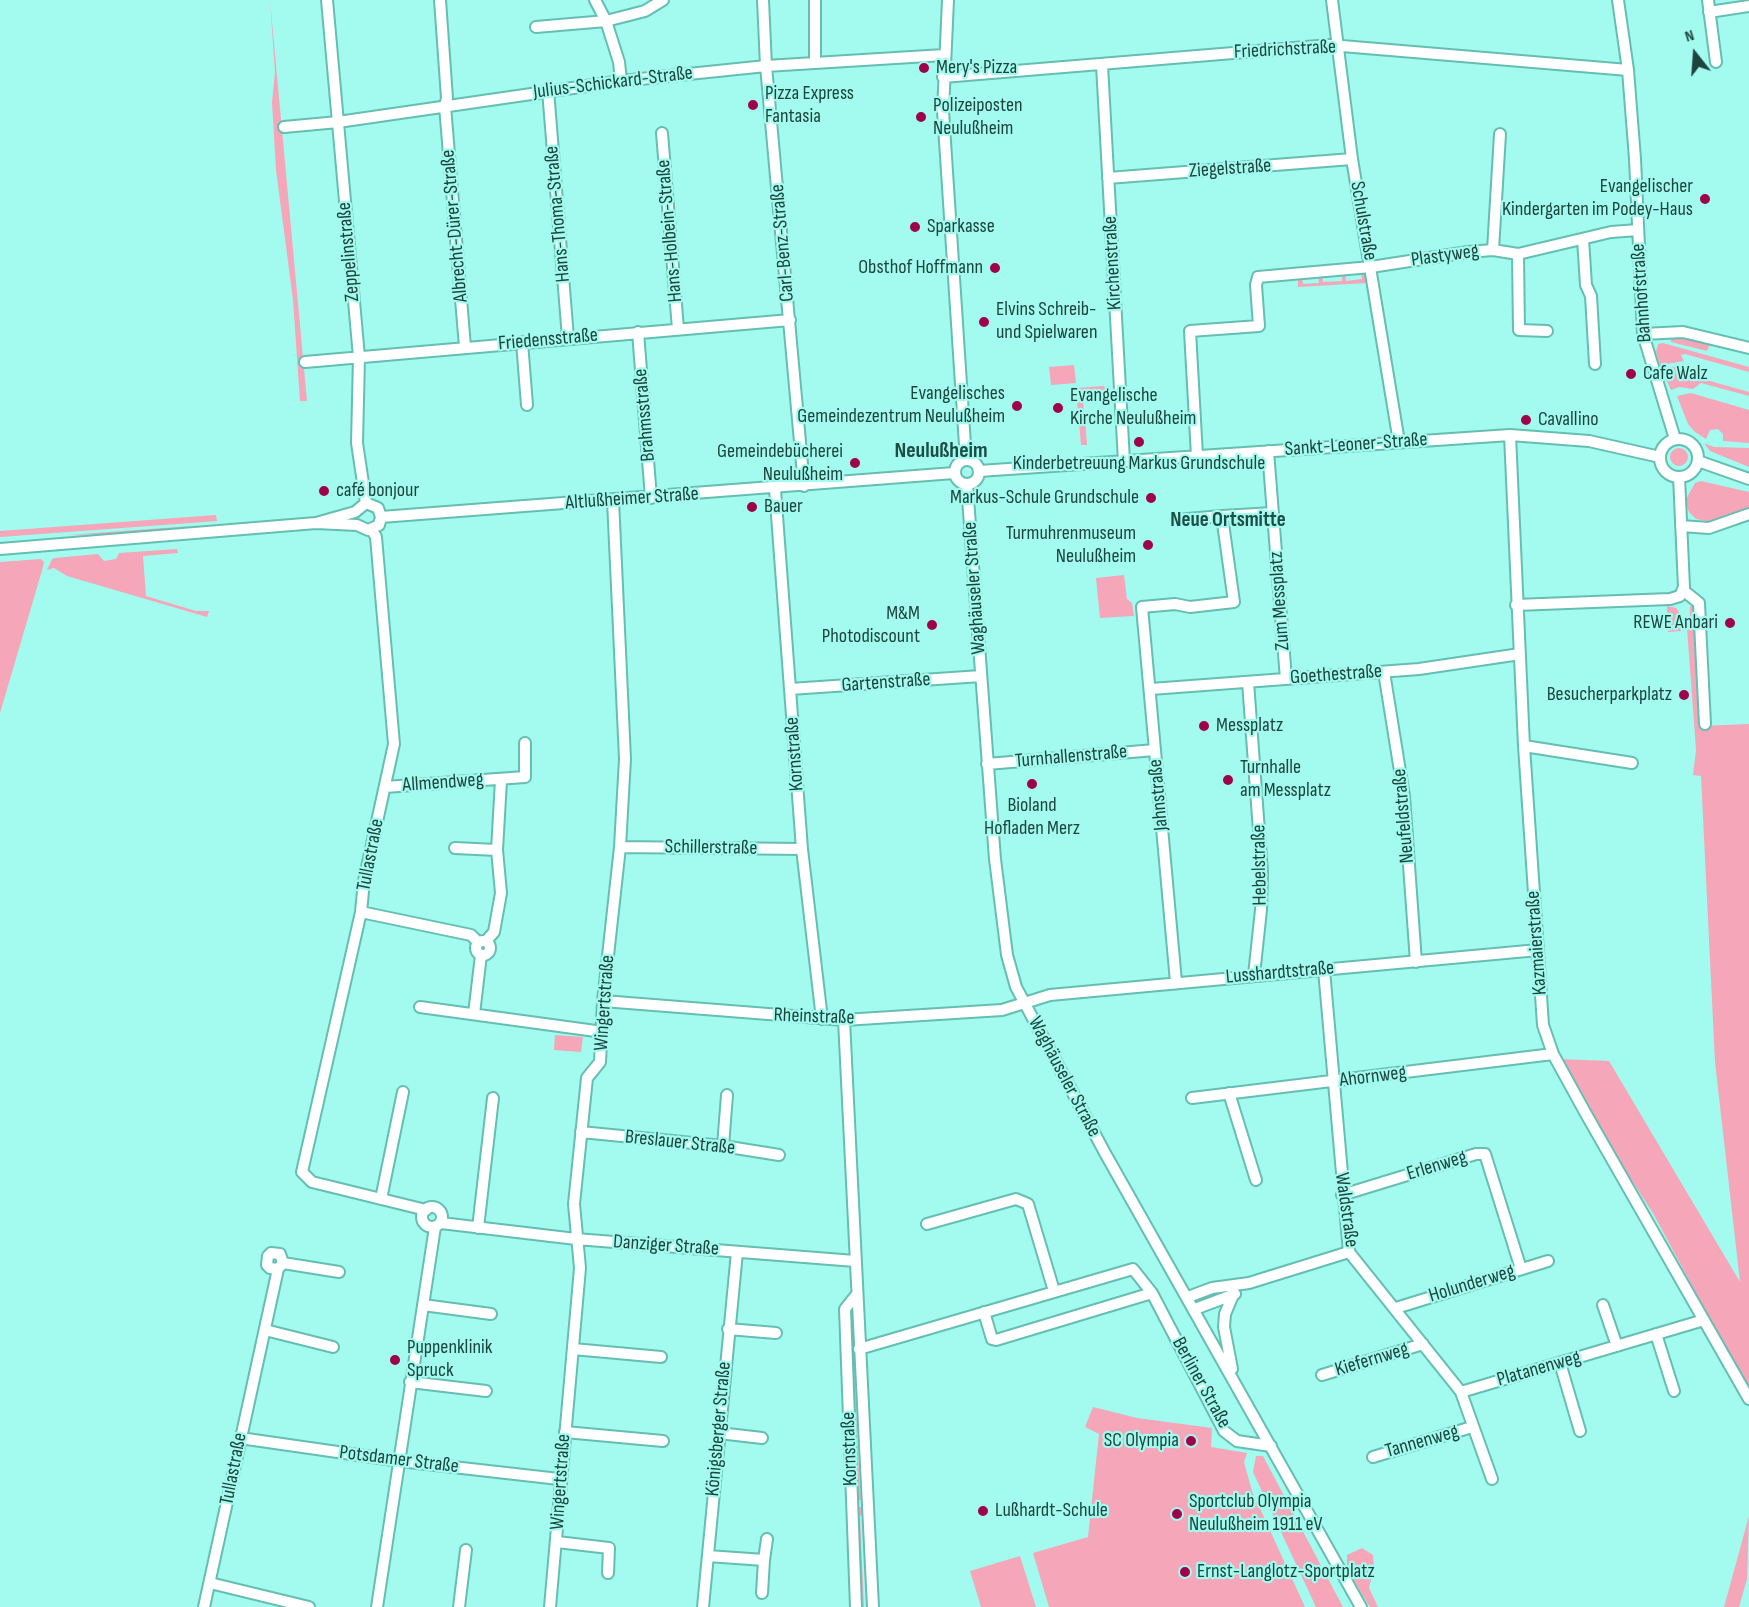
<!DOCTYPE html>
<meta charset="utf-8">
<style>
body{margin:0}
#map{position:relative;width:1749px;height:1607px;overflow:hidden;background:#a2fbee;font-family:"Sofia Sans Condensed",sans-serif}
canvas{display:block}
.north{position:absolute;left:1665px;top:24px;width:60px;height:60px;-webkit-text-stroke:4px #a2fbee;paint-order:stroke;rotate:343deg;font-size:16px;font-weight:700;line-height:24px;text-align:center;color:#1e443f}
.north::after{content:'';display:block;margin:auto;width:21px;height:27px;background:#1e443f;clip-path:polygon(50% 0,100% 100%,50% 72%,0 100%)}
</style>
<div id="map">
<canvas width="1749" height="1607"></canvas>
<div class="north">N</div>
</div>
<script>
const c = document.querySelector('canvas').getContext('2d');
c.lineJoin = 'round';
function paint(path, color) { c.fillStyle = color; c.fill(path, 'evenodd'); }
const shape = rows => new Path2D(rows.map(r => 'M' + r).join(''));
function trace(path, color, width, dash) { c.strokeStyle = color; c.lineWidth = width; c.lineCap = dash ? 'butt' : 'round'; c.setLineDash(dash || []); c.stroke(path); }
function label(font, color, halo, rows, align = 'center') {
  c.font = font + ' "Sofia Sans Condensed",sans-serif'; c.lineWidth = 4.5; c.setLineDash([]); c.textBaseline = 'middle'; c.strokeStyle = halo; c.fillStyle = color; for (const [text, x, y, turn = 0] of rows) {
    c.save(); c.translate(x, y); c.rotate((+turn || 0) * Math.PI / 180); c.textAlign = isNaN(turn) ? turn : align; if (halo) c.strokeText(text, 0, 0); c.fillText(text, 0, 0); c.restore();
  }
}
const green = shape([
 [270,0,307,401,300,401,293,300,276,170,272,102,275,73],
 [1361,272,1365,274,1367,283,1298,287,1298,277,1302,277,1303,284,1319,283,1318,276,1322,275,1323,282,1342,281,1342,274,1345,273,1346,281,1362,279],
 [1671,338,1690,339,1710,344,1707,351,1671,342],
 [1663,343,1749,367,1749,372,1685,354,1681,355,1684,361,1660,365,1656,352,1658,344],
 [1074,365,1076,383,1051,385,1049,367],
 [1674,367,1688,367,1681,373,1749,392,1749,396,1701,383,1693,389,1679,387,1671,390,1662,370],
 [1104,386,1108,396,1083,398,1084,413,1089,413,1089,419,1085,419,1087,445,1081,445,1076,388],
 [1691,393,1749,410,1749,443,1723,441,1723,434,1718,429,1710,430,1706,439,1695,432,1688,424,1677,396],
 [1704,443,1714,447,1749,448,1749,467,1710,451],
 '1670 457a9 9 0 1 1 18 0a9 9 0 1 1-18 0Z',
 [1701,481,1749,492,1749,507,1712,522,1696,519,1689,512,1685,501,1695,483],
 [216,515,217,521,0,537,0,531],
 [256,520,112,534,67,535,205,525],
 [177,549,178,553,143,556,146,596,196,611,209,611,207,617,67,576,54,568,47,570,52,559,55,558,98,554,104,561,116,559,119,553],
 [41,559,44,562,43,567,0,713,0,562],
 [1124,575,1127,599,1132,603,1134,616,1100,618,1096,578],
 [1693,605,1699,726,1749,724,1749,1392,1654,1215,1599,1129,1559,1059,1609,1061,1740,1282,1715,1062,1701,776,1693,775,1696,750,1687,628,1687,616,1690,616,1690,607],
 [1667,606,1676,608,1679,612,1681,631,1668,632],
 [555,1035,583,1037,581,1052,554,1050],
 [854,1311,855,1327,852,1330,860,1492,864,1500,856,1500,848,1317],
 [1093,1407,1137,1418,1212,1428,1211,1447,1247,1453,1244,1462,1252,1491,1305,1607,1049,1607,1033,1553,1088,1537,1099,1434,1085,1427],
 [1256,1456,1263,1456,1343,1607,1316,1607,1253,1472],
 [856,1507,864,1507,864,1513,860,1516,864,1607,860,1607],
 [1749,1516,1747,1579,1739,1607,1724,1607],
 [1362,1548,1373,1555,1374,1568,1369,1588,1378,1607,1370,1607,1347,1569,1347,1555],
 [1020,1556,1036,1607,981,1607,970,1571]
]);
const minor = shape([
 [327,0,359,357,357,443,366,503],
 [440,0,447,98,445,106,465,347],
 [595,0,606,21,619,62,621,81],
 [763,0,766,66,804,486],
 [815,0,815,63],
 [948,0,943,111,966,460],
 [1332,0,1352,159,1399,442],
 [1618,0,1628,70,1635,159,1643,334,1675,439],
 [1708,0,1716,62],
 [1709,12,1749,6],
 [536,27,606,21,645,11,663,0],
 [1102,65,1124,461],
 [943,77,1330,45,1628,70],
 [548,90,568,338],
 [284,127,338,122,621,81,766,66,944,55],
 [662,133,678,329],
 [1108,178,1352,159],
 [1583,239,1586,285,1591,296,1595,364],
 [1493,250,1500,134],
 [1518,254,1519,330,1547,331],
 [638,332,651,498],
 [1643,334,1683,332,1749,348],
 [522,342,527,405],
 [305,362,790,320],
 [1510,435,1524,746,1543,1025,1553,1054,1586,1114,1749,1399],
 '1660 458a19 19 0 1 1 38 0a19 19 0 1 1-38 0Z',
 [1268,451,1286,679],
 [1197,456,1190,331,1259,326,1256,285,1258,277,1371,267,1468,252,1493,250,1518,254,1611,232,1638,230],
 '955 472a12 12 0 1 1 24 0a12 12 0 1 1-24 0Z',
 [1698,461,1749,479],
 [979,471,1510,435,1589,441,1660,457],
 [967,485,995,859,1007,955,1016,987,1105,1153,1361,1607],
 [775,489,802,849,822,1019],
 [381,517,954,473],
 [1176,520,1222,516],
 [1681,526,1709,528,1749,514],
 [372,530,376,537,394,744,364,881,361,912,302,1172,312,1182,426,1210],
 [0,549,316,523,355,512,366,503,378,508,381,517,379,525,368,530,357,525,316,523],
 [1684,591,1699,603,1705,724],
 [1516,605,1670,599,1680,596,1684,587,1679,477],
 [1384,672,1404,796,1416,962],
 [1248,682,1262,872,1261,910,1254,975],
 [790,689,981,676],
 [1151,689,1419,669,1520,654],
 [1524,746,1632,763],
 [987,764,1155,750],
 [385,787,525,777,525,743],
 [620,847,802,849],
 [455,848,497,850],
 [361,912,471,935,478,942],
 '476 948a7 7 0 1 1 14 0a7 7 0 1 1-14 0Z',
 [486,941,494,932,501,893,497,850,501,780],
 [1324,970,1349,1252,1461,1392,1492,1479],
 [1176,982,1142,607,1175,604,1190,607,1234,602,1222,516,1273,513],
 [603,1001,844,1020,1002,1010,1050,995,1538,950],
 [420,1007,603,1032],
 [474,1014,481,955],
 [844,1020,873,1607],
 [1229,1093,1256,1180],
 [1192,1098,1553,1054],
 [581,1132,723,1146,779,1155],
 [723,1146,727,1095],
 [1342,1195,1476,1154,1485,1154,1521,1269],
 [381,1199,403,1092],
 '422 1217a10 10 0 1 1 20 0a10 10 0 1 1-20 0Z',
 [441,1223,576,1239,855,1261],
 [927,1224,1016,1199,1028,1204,1054,1291],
 [478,1228,493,1098],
 [283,1263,339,1272],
 [1188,1297,1212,1288,1249,1283,1349,1252],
 [423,1305,491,1314],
 [1603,1305,1617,1346],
 [1396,1308,1548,1261],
 [1195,1309,1235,1294],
 [984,1312,992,1339,996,1340,1152,1293],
 [728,1329,776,1333],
 [265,1330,333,1347],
 [1656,1334,1674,1391],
 [573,1349,661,1357],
 [859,1349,1133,1269,1152,1293,1224,1431,1237,1441,1271,1446],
 [1560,1363,1580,1431],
 [1232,1369,1224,1327,1225,1314,1233,1295],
 [1322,1375,1423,1344],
 [410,1382,486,1391],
 [1461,1392,1704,1320],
 [565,1432,663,1441],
 [719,1433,762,1438],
 [240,1438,400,1461,559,1479],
 [1373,1457,1472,1427],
 [557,1542,609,1548,608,1573],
 [708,1556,764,1560,767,1539],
 [210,1583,309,1607],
 [762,1593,764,1560],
 [204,1607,278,1269,283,1263,280,1254,271,1253,268,1256,267,1265,270,1268,278,1269],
 [377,1607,435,1227],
 [459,1607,466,1550],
 [550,1607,580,1268,574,1204,587,1078,600,1062,603,1001,620,847,625,759,613,500],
 [703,1607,737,1252],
 [856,1607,845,1309,857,1294]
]);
const markers = [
 [924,68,6,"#9e034a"],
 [753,105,6,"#9e034a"],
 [921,117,6,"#9e034a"],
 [1705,199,6,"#9e034a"],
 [915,227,6,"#9e034a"],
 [995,268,6,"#9e034a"],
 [984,322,6,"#9e034a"],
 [1631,374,6,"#9e034a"],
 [1017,406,6,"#9e034a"],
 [1058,408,6,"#9e034a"],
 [1526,420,6,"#9e034a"],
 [1139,442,6,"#9e034a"],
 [855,463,6,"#9e034a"],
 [324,491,6,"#9e034a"],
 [1151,498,6,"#9e034a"],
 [752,507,6,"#9e034a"],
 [1148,545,6,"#9e034a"],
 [1730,623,6,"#9e034a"],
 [932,625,6,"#9e034a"],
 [1684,695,6,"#9e034a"],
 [1204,726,6,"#9e034a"],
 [1228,780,6,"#9e034a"],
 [1032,784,6,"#9e034a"],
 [395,1360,6,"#9e034a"],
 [1191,1441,6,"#9e034a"],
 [983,1511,6,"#9e034a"],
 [1177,1514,6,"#9e034a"],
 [1185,1572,6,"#9e034a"]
];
const streetNames = [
 ["Friedrichstraße",1285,50,-3],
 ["Julius-Schickard-Straße",613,83,-7],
 ["Ziegelstraße",1230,169,-4],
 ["Hans-Thoma-Straße",558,214,-95],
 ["Schulstraße",1363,221,80],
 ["Albrecht-Dürer-Straße",455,226,-95],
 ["Hans-Holbein-Straße",670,231,-95],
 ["Carl-Benz-Straße",783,243,-95],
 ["Zeppelinstraße",349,252,-95],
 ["Plastyweg",1445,256,-8],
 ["Kirchenstraße",1113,263,-93],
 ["Bahnhofstraße",1642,293,-94],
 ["Friedensstraße",548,340,-5],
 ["Brahmsstraße",645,415,-95],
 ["Sankt-Leoner-Straße",1356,445,-4],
 ["Altlußheimer Straße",632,499,-4],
 ["Waghäuseler Straße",975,588,-94],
 ["Zum Messplatz",1280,601,-94],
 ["Goethestraße",1336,675,-4],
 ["Gartenstraße",886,683,-4],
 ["Kornstraße",795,754,-94],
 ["Turnhallenstraße",1071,757,-5],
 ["Allmendweg",443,783,-4],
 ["Jahnstraße",1159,795,-95],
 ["Neufeldstraße",1404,816,-95],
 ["Schillerstraße",711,848,1],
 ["Tullastraße",371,855,-79],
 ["Hebelstraße",1260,865,-91],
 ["Kazmaierstraße",1537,943,-94],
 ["Lusshardtstraße",1280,973,-5],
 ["Wingertstraße",605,1003,-86],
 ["Rheinstraße",814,1017,2],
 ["Waghäuseler Straße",1064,1077,62],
 ["Ahornweg",1373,1077,-7],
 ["Breslauer Straße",680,1143,6],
 ["Erlenweg",1437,1166,-17],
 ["Waldstraße",1346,1210,82],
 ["Danziger Straße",666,1246,4],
 ["Holunderweg",1472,1284,-17],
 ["Kiefernweg",1372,1360,-17],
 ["Platanenweg",1539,1369,-16],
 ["Berliner Straße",1201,1383,61],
 ["Königsberger Straße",719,1429,-85],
 ["Tannenweg",1422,1442,-16],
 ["Kornstraße",850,1449,-92],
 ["Potsdamer Straße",399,1460,7],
 ["Tullastraße",234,1469,-79],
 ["Wingertstraße",561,1482,-86]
];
const poiNames = [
 ["Mery's Pizza",936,68],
 ["Pizza Express",765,94],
 ["Fantasia",765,117],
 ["Polizeiposten",933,106],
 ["Neulußheim",933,129],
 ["Evangelischer",1693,187,"right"],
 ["Kindergarten im Podey-Haus",1693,210,"right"],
 ["Sparkasse",927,227],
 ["Obsthof Hoffmann",983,268,"right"],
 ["Elvins Schreib-",996,310],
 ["und Spielwaren",996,333],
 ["Cafe Walz",1643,374],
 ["Evangelisches",1005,394,"right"],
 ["Gemeindezentrum Neulußheim",1005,417,"right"],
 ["Evangelische",1070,396],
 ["Kirche Neulußheim",1070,419],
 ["Cavallino",1538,420],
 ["Gemeindebücherei",843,452,"right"],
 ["Neulußheim",843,475,"right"],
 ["Kinderbetreuung Markus Grundschule",1139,464,"center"],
 ["café bonjour",336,491],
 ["Markus-Schule Grundschule",1139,498,"right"],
 ["Bauer",764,507],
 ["Turmuhrenmuseum",1136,534,"right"],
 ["Neulußheim",1136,557,"right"],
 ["M&M",920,614,"right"],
 ["Photodiscount",920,637,"right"],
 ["REWE Anbari",1718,623,"right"],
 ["Besucherparkplatz",1672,695,"right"],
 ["Messplatz",1216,726],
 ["Turnhalle",1240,768],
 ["am Messplatz",1240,791],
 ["Bioland",1032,806,"center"],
 ["Hofladen Merz",1032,829,"center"],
 ["Puppenklinik",407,1348],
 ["Spruck",407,1371],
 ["SC Olympia",1179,1441,"right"],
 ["Sportclub Olympia",1189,1502],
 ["Neulußheim 1911 eV",1189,1525],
 ["Lußhardt-Schule",995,1511],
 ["Ernst-Langlotz-Sportplatz",1197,1572]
];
const neighbourhoodNames = [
 ["Neue Ortsmitte",1228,521]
];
const quarterNames = [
 ["Neulußheim",941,451]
];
paint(green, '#f5a6b9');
trace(minor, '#65beb2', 14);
trace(minor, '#fff', 10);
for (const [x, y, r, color] of markers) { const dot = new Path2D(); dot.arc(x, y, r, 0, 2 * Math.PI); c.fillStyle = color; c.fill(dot); trace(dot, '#a2fbee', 2); }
label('20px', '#1e443f', '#a2fbee', streetNames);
label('20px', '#1e443f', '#a2fbee', poiNames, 'left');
label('bold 21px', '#1d4d47', '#a2fbee', neighbourhoodNames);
label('bold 22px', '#1d4d47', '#a2fbee', quarterNames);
</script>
